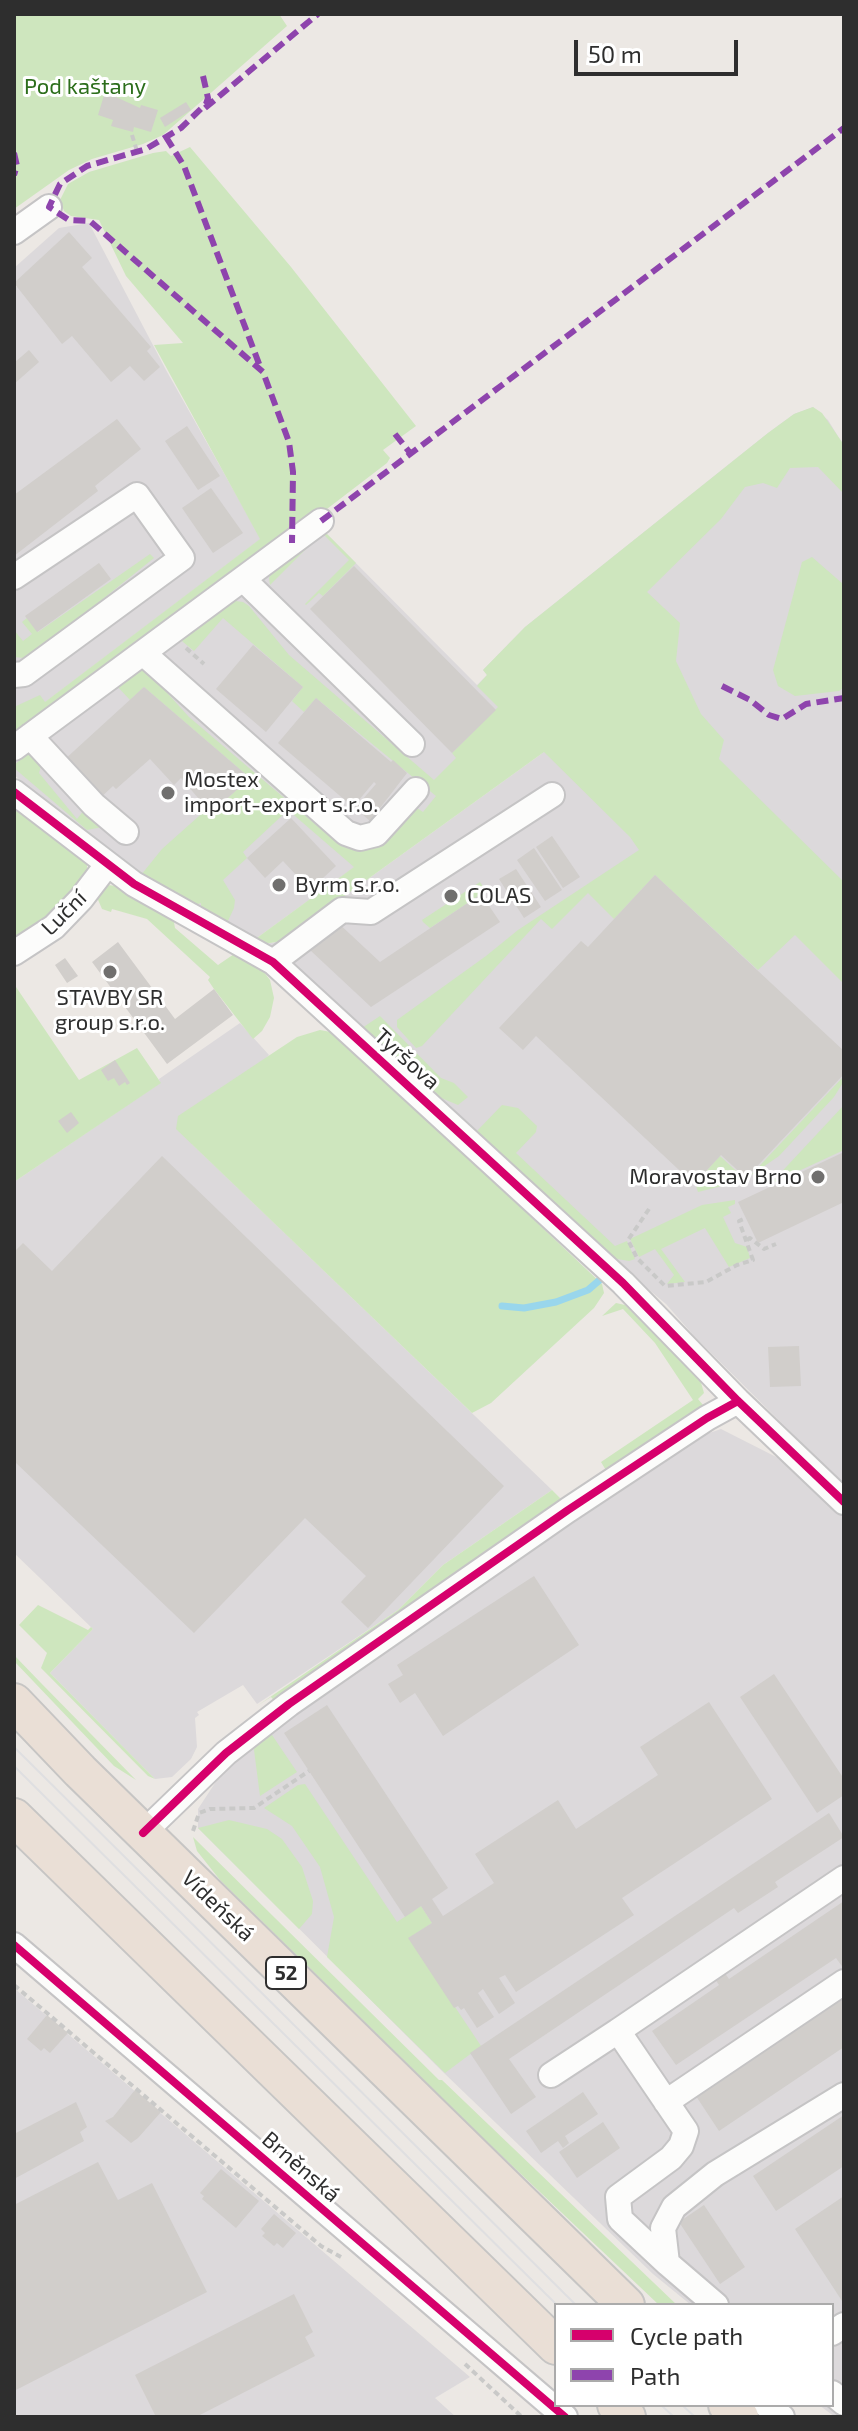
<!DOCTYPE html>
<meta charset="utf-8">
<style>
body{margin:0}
#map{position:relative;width:858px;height:2431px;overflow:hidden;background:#ece8e4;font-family:"Exo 2",sans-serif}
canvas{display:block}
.frame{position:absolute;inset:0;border:16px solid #2e2e2e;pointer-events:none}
.legend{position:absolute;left:554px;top:2303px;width:280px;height:104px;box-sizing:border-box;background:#fff;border:2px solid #ababab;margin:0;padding:10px 14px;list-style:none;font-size:24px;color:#2e2e2e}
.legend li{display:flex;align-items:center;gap:16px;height:40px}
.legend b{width:40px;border:2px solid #ababab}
.scale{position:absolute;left:574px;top:40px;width:164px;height:36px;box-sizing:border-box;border:4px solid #2e2e2e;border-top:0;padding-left:10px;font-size:24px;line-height:28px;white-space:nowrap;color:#2e2e2e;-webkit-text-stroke:6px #fff;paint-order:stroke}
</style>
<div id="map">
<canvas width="858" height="2431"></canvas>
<div class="frame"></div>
<ul class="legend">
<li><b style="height:10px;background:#d6006c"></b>Cycle path</li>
<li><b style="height:10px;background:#8e44ad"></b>Path</li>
</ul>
<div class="scale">50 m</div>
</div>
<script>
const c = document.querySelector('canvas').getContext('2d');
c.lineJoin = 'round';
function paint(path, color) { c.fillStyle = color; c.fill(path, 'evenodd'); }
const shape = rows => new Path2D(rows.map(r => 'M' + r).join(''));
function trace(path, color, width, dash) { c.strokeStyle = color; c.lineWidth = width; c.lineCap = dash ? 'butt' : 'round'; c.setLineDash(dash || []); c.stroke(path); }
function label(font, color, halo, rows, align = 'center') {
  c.font = font + ' "Exo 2",sans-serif'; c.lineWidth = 6; c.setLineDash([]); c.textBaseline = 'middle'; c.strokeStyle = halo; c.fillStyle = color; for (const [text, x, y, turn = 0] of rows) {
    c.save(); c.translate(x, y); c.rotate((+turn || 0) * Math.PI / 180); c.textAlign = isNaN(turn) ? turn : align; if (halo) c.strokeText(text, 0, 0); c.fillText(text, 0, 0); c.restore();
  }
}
const industrial = shape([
 [89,223,166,370,261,539,18,723,14,722,14,289,17,286,14,283,14,268,59,228],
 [813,407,828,420,844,446,844,1485,695,1337,666,1304,611,1258,264,944,282,941,544,752,450,798,254,940,141,875,14,775,14,756,322,529,477,685,487,675,483,670,525,627,768,433,794,414],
 [240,1023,269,1055,192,1144,552,1490,443,1565,398,1610,257,1704,243,1685,197,1712,199,1715,195,1718,197,1747,191,1759,172,1777,155,1779,50,1673,93,1629,14,1553,14,1182,160,1083,159,1079],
 [721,1429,790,1464,844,1517,844,2417,835,2417,819,2405,832,2405,832,2305,691,2305,653,2274,444,2073,198,1828,198,1809,215,1783,268,1729,686,1441],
 [14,1988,470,2377,435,2398,456,2417,14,2417]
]);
const green = shape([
 [14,14,279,14,287,26,163,135,143,144,92,159,69,170,14,209],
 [190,147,291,267,416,426,383,450,390,458,387,463,306,525,14,739,14,707,40,695,45,702,260,539,154,345,183,343,126,276,99,220,71,216,64,211,60,200,68,184,89,172,153,153,166,151,171,156],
 [813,407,822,413,844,445,844,494,818,467,790,468,777,488,763,483,745,487,721,519,647,592,680,623,676,661,701,714,724,740,719,759,844,882,844,984,795,935,758,970,655,875,614,919,588,893,552,929,541,919,422,1046,416,1048,397,1027,397,1020,486,956,518,930,639,850,630,837,544,752,282,941,264,944,254,940,354,867,288,810,243,852,247,858,223,880,235,900,234,908,227,923,201,909,201,903,195,905,141,875,162,849,208,808,212,812,250,778,144,687,130,700,116,685,140,669,150,674,189,717,341,846,362,851,394,835,417,808,423,812,436,796,316,698,304,712,292,701,303,687,223,618,194,651,177,637,228,600,243,602,249,606,289,655,434,780,456,758,452,753,498,707,477,686,487,675,483,670,525,627,768,433,794,414],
 [322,529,356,563,323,596,319,593,306,605,305,604,349,560,322,533,270,585,269,578,272,570],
 [150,554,154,558,34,654,24,658,14,657,14,630,23,641,32,634,22,622,27,618,38,632],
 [812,557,843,584,844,582,844,687,839,691,795,696,778,686,773,670,802,562],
 [31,751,43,758,39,773,77,819,84,810,108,826,87,830,14,768,14,765],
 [14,804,87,862,87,870,74,891,47,919,14,943],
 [480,882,486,891,430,928,423,922,422,920],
 [108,885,116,886,173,917,175,928,218,965,237,952,261,968,270,980,274,998,270,1017,262,1031,253,1039,214,989,208,980,210,977,147,919,112,909,111,912,102,909,96,895],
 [14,984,79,1080,137,1048,161,1083,14,1182],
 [380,1016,441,1078,454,1083,468,1097,458,1105,434,1095,362,1028],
 [320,1030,336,1033,602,1284,604,1293,594,1308,491,1403,472,1413,176,1129,178,1116,297,1037],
 [844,1076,844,1081,834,1097,779,1156,750,1176],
 [502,1105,518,1108,537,1126,536,1132,516,1153,615,1246,627,1241,635,1259,629,1261,611,1258,476,1132],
 [844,1105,844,1150,775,1182,774,1180],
 [720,1156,746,1180,698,1192,695,1183],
 [735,1200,735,1204,728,1207,731,1213,723,1217,735,1243,747,1247,750,1258,729,1267,705,1228,661,1249,685,1282,667,1284,674,1275,655,1249,639,1257,630,1239,702,1205],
 [616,1303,625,1305,700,1379,704,1393,698,1399,703,1405,699,1410,277,1704,271,1697,257,1706,398,1610,443,1565,552,1490,564,1502,607,1472,601,1462,693,1400,655,1343,623,1309,602,1316],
 [38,1605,88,1630,91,1627,93,1629,50,1673,155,1779,148,1776,41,1668,47,1653,19,1625],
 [14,1655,41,1683,136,1780,114,1766,14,1661],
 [268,1729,297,1772,260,1796,254,1750,255,1744],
 [305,1784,397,1922,421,1906,432,1923,409,1938,481,2046,445,2073,327,1957,334,1917,320,1867,292,1826,264,1808,298,1785],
 [229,1820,267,1829,282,1839,302,1867,313,1901,312,1914,299,1929,198,1828],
 [193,1837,439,2080,442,2080,677,2305,659,2305,484,2139,220,1880,197,1851]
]);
const stream = shape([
 [502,1306,524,1308,556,1302,588,1290,602,1278]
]);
const building = shape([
 [105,92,140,108,141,105,158,110,151,132,134,127,133,132,111,126,113,120,98,115],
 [186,102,191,110,165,127,160,118],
 [69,232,92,258,82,267,151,347,147,351,160,367,144,381,130,366,111,382,72,336,62,344,14,283],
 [29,350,39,362,14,384,14,363],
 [117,419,141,449,95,486,98,491,14,556,14,495],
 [187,426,220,476,198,490,165,441],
 [211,488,243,533,213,553,182,508],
 [99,563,111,579,37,632,25,616],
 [354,566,496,710,452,753,310,609],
 [253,645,303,687,266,732,216,689],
 [144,687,250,778,211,813,181,778,174,785,150,759,116,789,113,786,98,800,63,761],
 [316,698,391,762,393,760,407,773,370,821,355,808,376,784,374,782,353,807,278,743],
 [291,818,336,866,310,890,283,861,265,878,247,858],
 [552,836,580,877,563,888,536,847],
 [534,848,562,890,545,901,517,860],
 [516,869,541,907,524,918,499,879],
 [655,875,844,1051,844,1074,746,1178,721,1155,694,1184,536,1036,523,1050,499,1028,581,941,588,947],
 [481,894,500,922,371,1007,310,950,336,921,380,962],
 [118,942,175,1019,214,989,233,1015,167,1064,92,962],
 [65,958,78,976,67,983,55,965],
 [115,1060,130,1083,127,1085,125,1082,119,1086,114,1078,108,1081,101,1070],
 [71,1112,79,1123,67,1133,58,1121],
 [844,1152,844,1202,758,1243,738,1202],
 [162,1156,504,1486,368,1628,341,1602,366,1576,305,1518,194,1633,14,1461,14,1252,23,1243,52,1271],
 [799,1346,801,1386,770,1387,768,1347],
 [534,1576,579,1645,443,1736,415,1693,400,1703,388,1684,403,1675,397,1665],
 [774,1674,844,1779,844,1795,817,1813,740,1697],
 [709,1702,772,1799,622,1898,634,1915,516,1992,505,1975,499,1978,515,2003,499,2014,483,1989,478,1993,494,2017,477,2028,464,2008,461,2010,458,2006,454,2008,408,1938,432,1923,421,1906,405,1917,284,1733,327,1705,448,1888,432,1899,443,1916,494,1883,475,1854,558,1800,576,1829,658,1775,640,1747],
 [829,1813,844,1837,775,1882,778,1887,738,1913,734,1908,509,2059,536,2097,511,2114,470,2053],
 [844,1901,844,1969,836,1958,676,2065,652,2031,719,1985,713,1976,722,1969,729,1979],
 [844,1992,844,2047,719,2131,694,2093],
 [47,2015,68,2033,50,2053,44,2048,41,2051,27,2039],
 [135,2090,161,2112,138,2138,131,2143,105,2121,113,2117],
 [583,2092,598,2114,565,2136,569,2143,563,2148,558,2141,541,2153,526,2131],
 [76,2102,87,2127,80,2132,84,2141,14,2179,14,2134],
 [844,2115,844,2166,776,2211,753,2176],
 [603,2122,620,2148,577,2178,559,2152],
 [98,2162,118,2200,152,2183,207,2292,14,2391,14,2205],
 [221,2169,259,2201,236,2228,202,2199,204,2196,200,2193],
 [844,2196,844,2304,795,2229],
 [704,2205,745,2267,720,2284,679,2222],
 [274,2214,296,2233,283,2248,277,2243,274,2246,262,2236,265,2233,261,2229],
 [294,2294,313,2332,305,2337,315,2356,196,2417,156,2417,135,2375]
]);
const path = shape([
 [132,135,137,151],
 [186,648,204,664],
 [649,1209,628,1240,637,1258,665,1286,706,1282,737,1265,753,1260,739,1221,746,1218],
 [747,1240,750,1238,764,1249,776,1244],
 [193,1831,199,1813,210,1809,254,1808,309,1771],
 [14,1985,321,2246,341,2257],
 [465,2364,522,2417]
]);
const minor = shape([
 [14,232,49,207],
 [14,577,137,495,182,558,24,674,14,675],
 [243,579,412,744],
 [143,653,346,833,360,838,376,834,416,790],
 [30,736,94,805,126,832],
 [14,748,321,521],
 [14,792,134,884,273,962,623,1283,738,1401,844,1502],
 [14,953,54,927,81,899,107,865],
 [273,962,342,910,371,912,552,795],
 [143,1833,226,1753,289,1704,568,1510,707,1418,738,1401],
 [14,1945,565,2417],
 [551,2075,618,2031],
 [666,2102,844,1982],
 [667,2263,620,2219,618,2197,671,2158,681,2146,686,2131,618,2031,844,1878],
 [716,2305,667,2263,663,2228,674,2207,715,2174,844,2095],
 [832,2333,844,2325],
 [832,2393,844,2403],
 [766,2405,782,2417]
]);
const highway = shape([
 [14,1702,80,1771,626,2305],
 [14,1817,556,2346],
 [616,2405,627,2417],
 [727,2405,740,2417]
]);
const tram = shape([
 [14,1747,576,2305],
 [14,1766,557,2305],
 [661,2405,674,2417],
 [682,2405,695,2417]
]);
const quiet = shape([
 [203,76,208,98,206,104,181,128,146,149,87,166,60,184,49,207,69,220,90,221,263,372,289,442,293,472,292,543],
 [205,108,318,14],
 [166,137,184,166,261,369],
 [14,153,17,166,14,175],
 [395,434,411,454],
 [321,521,844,128],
 [722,686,750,700,769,715,782,719,806,704,844,698]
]);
const cycleway = shape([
 [14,792,134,884,273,962,623,1283,738,1401,844,1502],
 [143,1833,226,1753,289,1704,568,1510,707,1418,738,1401],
 [14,1945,565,2417]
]);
const markers = [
 [168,793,8,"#706f6e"],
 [279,885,8,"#706f6e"],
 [451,896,8,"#706f6e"],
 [110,972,8,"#706f6e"],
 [818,1177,8,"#706f6e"]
];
const shields = [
 [286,1973,40]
];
const shieldNames = [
 ["52",286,1973]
];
const parkNames = [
 ["Pod kaštany",85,87]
];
const poiNames = [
 ["Mostex",184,780],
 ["import-export s.r.o.",184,805],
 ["Byrm s.r.o.",295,885],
 ["COLAS",467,896],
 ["STAVBY SR",110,998,"center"],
 ["group s.r.o.",110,1023,"center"],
 ["Moravostav Brno",802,1177,"right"]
];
const streetNames = [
 ["Luční",64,913,-45],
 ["Tyršova",407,1059,42],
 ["Vídeňská",218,1906,44],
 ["Brněnská",301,2167,41]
];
paint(industrial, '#dcd9db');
paint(green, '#cee6be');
trace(stream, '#99d6ec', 7);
paint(building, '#d1cecb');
trace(minor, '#c5c4c5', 28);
trace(highway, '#c6c5c4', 40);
trace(path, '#c9c9c8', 4, [6, 4]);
trace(minor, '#fcfcfb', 24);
trace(highway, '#eadfd6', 36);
trace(tram, '#dfdfe1', 2);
trace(quiet, '#8e44ad', 6, [12, 6]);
trace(cycleway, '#d6006c', 8);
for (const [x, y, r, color] of markers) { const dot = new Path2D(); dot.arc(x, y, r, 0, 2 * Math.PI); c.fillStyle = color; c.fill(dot); trace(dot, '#fff', 3); }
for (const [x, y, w] of shields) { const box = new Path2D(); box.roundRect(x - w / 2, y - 16, w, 32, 6); c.fillStyle = '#fff'; c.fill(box); trace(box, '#2e2e2e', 2); }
label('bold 20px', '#2e2e2e', null, shieldNames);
label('22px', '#2c6e1b', '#fff', parkNames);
label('22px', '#2e2e2e', '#fff', poiNames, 'left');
label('22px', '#2e2e2e', '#fff', streetNames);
</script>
